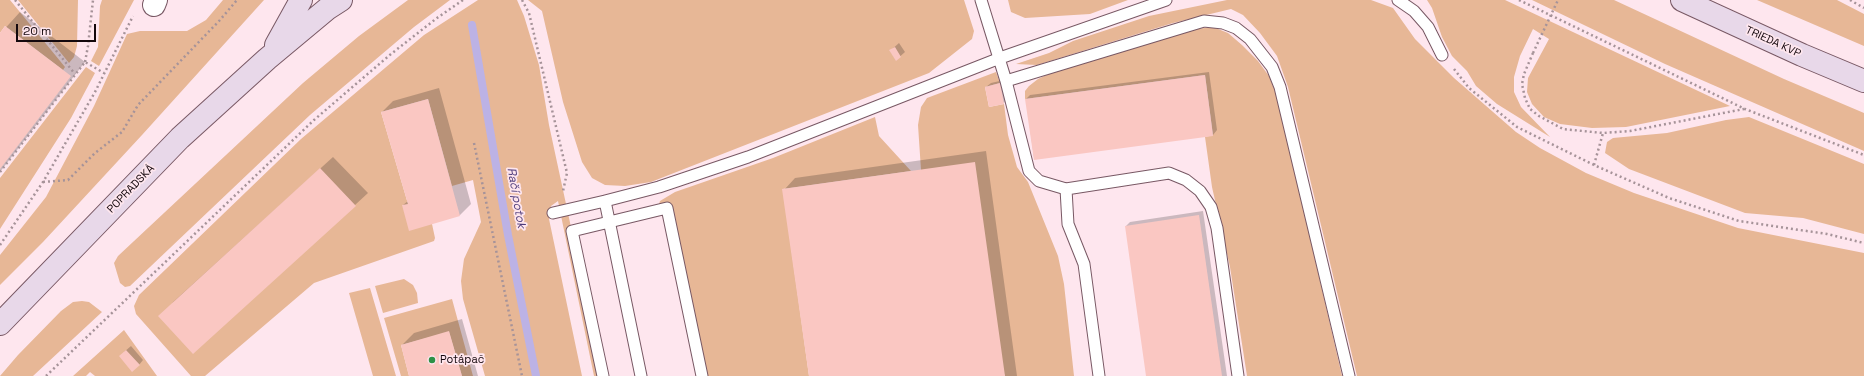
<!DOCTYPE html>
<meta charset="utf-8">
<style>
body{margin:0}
#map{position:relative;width:1864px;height:376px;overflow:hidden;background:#fee6ee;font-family:"Space Grotesk",sans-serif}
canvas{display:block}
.scale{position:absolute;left:16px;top:24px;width:80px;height:18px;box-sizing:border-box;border:2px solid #14080d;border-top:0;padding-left:5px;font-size:12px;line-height:14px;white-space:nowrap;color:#14080d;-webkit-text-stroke:3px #fee6ee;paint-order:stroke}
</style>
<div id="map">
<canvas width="1864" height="376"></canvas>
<div class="scale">20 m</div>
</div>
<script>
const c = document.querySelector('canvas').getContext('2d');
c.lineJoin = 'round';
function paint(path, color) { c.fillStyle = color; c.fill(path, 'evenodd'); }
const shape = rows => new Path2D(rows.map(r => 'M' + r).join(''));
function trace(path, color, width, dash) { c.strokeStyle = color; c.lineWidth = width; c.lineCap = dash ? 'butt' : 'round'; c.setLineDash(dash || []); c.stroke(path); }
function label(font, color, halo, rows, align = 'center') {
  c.font = font + ' "Space Grotesk",sans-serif'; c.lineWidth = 3.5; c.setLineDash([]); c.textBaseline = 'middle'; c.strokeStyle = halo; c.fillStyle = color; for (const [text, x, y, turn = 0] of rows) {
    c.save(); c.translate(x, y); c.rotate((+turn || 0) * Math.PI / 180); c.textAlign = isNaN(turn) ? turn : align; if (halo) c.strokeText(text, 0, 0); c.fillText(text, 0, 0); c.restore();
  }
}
const green = shape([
 [0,0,10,0,65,67,63,70,5,26,0,33],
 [18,0,78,0,77,46,74,57,69,63],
 [102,0,134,0,99,66,91,61,98,47,100,6],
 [223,0,264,0,142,135,43,242,0,285,0,255,46,197,94,106,127,34,140,31,187,31,206,20],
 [408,0,450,0,414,27,310,115,130,286,125,287,120,283,114,263,118,256,303,83,359,36],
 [478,0,517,0,524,16,539,65,549,125,603,376,594,376,558,201,551,206,549,219,582,376,485,376,463,299,461,281,464,259,481,222,473,180,452,186,428,99,381,112,408,204,432,224,435,238,434,241,314,283,205,376,191,376,136,314,134,306,139,295,301,139,424,35],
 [528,0,964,0,974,31,972,39,929,73,651,182,625,186,605,185,592,178,582,162,563,102,542,11],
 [1008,0,1128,0,1090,14,1025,18,1011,12],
 [1227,0,1371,0,1393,8,1415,39,1454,78,1516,132,1540,148,1586,173,1634,193,1738,228,1864,253,1864,376,1357,376,1288,87,1277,56,1260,33,1243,15,1231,9,1173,23,1037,65,1016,64,1049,53,1073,41,1149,16],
 [1427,0,1505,0,1730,106,1626,127,1592,128,1560,124,1544,117,1532,104,1527,92,1528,78,1549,39,1533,29,1520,56,1514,77,1514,92,1521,107,1550,137,1497,104,1476,86,1467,71,1452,56,1442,37,1432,8],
 [1532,0,1614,0,1784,79,1864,113,1864,151,1665,64],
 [1757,0,1837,0,1864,14,1864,46],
 [1213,27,1228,33,1242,45,1258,61,1269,76,1278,99,1342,376,1247,376,1230,267,1212,187,1205,137,1213,135,1205,75,1025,99,1025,91,1029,86,1038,79,1057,70,1196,29],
 [86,67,95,73,71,118,0,229,0,178],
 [996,72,1000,83,985,87,989,107,1004,104,1008,135,1017,167,1028,182,1058,256,1064,284,1074,376,1005,376,921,170,918,125,921,107,927,98],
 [875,117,879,136,911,171,783,189,809,376,702,376,667,208,657,210,660,201,675,192,773,158],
 [1749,117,1864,164,1864,234,1803,218,1745,213,1629,169,1605,153,1607,142,1613,138,1667,133,1726,120],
 [404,279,413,285,417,293,418,303,383,313,375,286],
 [370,288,396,376,373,376,349,293],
 [452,299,473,376,462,376,449,332,401,345,409,376,401,376,384,318],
 [82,301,89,302,102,312,33,376,0,376,18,355,61,311,73,302],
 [124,330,157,376,95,376,90,372,86,376,73,376]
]);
const shadow = shape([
 [20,12,85,62,0,172,0,34],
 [899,43,905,52,896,60,890,51],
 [1209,72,1217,130,1213,135,1034,158,1026,99,1030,95],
 [1004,80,1008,98,1004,103,986,87,991,83],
 [439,88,471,204,460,215,410,229,403,205,408,201,382,112,393,101],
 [986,151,1017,376,810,376,784,190,795,178],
 [333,157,368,193,355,205,172,303],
 [1203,211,1227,376,1147,376,1126,226,1130,222],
 [462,319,478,376,410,376,402,345,414,333],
 [131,346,143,360,139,365,124,352]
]);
const stream = shape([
 [472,25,508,235,536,376]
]);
const building = shape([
 [5,26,71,76,0,169,0,33],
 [895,47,901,57,896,61,889,50],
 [1205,75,1213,136,1034,160,1025,99],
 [1000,83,1004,104,989,107,985,87],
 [428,99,460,216,409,231,402,205,408,204,381,112],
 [975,162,1005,376,809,376,782,189],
 [320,168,356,206,193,354,158,316],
 [1199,215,1222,376,1146,376,1125,226],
 [449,331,462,376,409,376,401,345],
 [126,350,140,365,132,372,119,356]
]);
const path = shape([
 [15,0,75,74],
 [522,0,529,13,567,173,563,191],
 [1519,0,1745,109,1864,155],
 [1850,0,1864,8],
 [1533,53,1524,74,1522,84,1525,98,1530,109,1539,116,1563,129,1603,133,1630,131,1744,109],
 [85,62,88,46,93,0],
 [1454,69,1469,88,1517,127,1594,165,1669,198,1739,221,1827,234,1864,243],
 [474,143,522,376],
 [1594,165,1603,133],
 [0,172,85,62,104,73],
 [43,182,68,180,95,153,122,132,138,105,220,20,237,0],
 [0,245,43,182,95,92,133,16],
 [46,376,314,120,391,54,437,18,463,0]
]);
const lane = shape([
 [981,0,1006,81,1029,171,1039,181,1066,189],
 [1398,0,1414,11,1428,27,1442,55],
 [1006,81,1204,21,1223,23,1236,28,1250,39,1272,67,1280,87,1349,376],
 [553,213,605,201],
 [603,376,572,231,667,208,702,376],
 [641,376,605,201,659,187,748,157,1000,58,1166,0],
 [1099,376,1084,264,1068,224,1066,189,1169,173,1186,180,1200,191,1211,207,1217,228,1238,376]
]);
const street = shape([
 [154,5,156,0]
]);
const secondary = shape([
 [1682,0,1802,55,1864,81],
 [276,45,301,0],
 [0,324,180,138,267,59,327,9,341,0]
]);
const pathBridge = shape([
 [1533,53,1558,0]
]);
const markers = [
 [432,360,4,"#2c9146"]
];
const streetNames = [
 ["TRIEDA KVP",1773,42,25],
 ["POPRADSKÁ",131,189,-46]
];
const poiNames = [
 ["Potápač",440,360]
];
const waterNames = [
 ["Račí potok",516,198,80]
];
paint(green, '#e7b796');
paint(shadow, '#0003');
trace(stream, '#bcb2e5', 8);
paint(building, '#fac7c2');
trace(lane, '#785864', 13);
trace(street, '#785864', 24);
trace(secondary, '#785864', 24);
trace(path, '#a69399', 2.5, [2, 3]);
trace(lane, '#fff', 11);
trace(street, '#fff', 22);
trace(secondary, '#e8d8e9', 22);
trace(pathBridge, '#a69399', 2.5, [2, 3]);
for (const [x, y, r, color] of markers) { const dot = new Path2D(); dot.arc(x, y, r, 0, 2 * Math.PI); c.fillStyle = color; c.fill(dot); trace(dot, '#fee6ee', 1.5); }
label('11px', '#14080d', '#fee6ee', streetNames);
label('11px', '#14080d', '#fee6ee', poiNames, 'left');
label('italic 12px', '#4d3b7a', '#fee6ee', waterNames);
</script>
